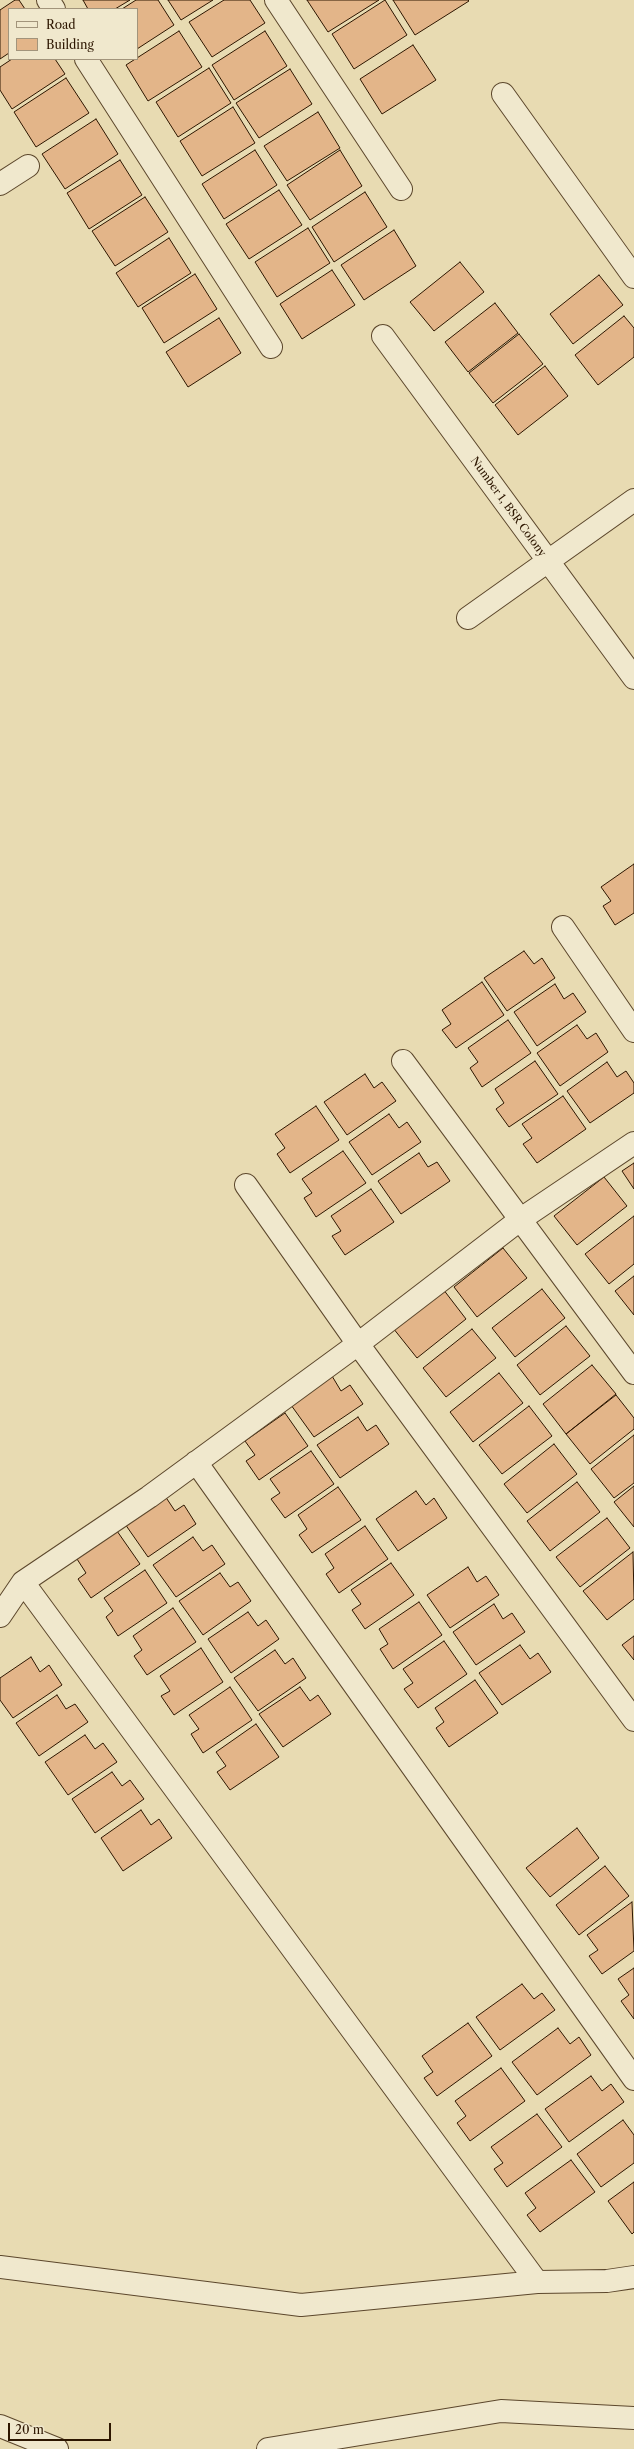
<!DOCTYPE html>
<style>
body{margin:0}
#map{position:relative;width:634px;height:2449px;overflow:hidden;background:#e8dbb2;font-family:"Libre Caslon Text",serif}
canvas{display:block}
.legend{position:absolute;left:8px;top:8px;width:130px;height:52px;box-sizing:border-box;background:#f0e8cd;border:1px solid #a2947b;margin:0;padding:5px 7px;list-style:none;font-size:12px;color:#2d1600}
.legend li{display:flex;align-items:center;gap:8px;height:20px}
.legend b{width:20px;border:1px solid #a2947b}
.scale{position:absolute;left:8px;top:2423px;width:103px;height:18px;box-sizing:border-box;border:2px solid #2d1600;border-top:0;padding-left:5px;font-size:12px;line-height:14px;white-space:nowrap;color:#2d1600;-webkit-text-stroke:3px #f0e8cd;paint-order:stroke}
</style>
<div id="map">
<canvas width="634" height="2449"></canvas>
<ul class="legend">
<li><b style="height:5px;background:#f0e8cd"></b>Road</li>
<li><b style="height:11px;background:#e3b589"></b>Building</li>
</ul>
<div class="scale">20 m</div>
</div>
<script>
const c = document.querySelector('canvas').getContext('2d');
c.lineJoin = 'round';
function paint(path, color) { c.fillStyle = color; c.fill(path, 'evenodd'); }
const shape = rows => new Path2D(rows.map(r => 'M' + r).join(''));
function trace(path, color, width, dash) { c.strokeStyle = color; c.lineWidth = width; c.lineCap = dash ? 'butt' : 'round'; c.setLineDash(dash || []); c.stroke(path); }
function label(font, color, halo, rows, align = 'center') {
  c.font = font + ' "Libre Caslon Text",serif'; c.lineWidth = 3.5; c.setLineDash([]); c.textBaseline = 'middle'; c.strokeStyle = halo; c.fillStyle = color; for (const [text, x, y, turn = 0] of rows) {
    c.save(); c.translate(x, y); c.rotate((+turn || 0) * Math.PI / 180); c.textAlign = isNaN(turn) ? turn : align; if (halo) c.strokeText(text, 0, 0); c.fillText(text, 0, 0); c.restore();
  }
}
const building = shape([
 [15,0,19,0,25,9,9,9,9,53,0,59,0,10,15,0],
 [83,0,130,0,115,9,88,9,83,0],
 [136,0,158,0,174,25,137,49,137,9,122,9,136,0],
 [168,0,213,0,181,20,168,0],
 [224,0,250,0,265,23,212,57,189,22,224,0],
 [307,0,379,0,328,32,307,0],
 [385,0,407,35,354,69,332,34,385,0],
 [393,0,468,0,469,1,415,35,393,0],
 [179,31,202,67,148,101,126,65,179,31],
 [265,31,287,66,234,100,212,65,265,31],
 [413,45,436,80,382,114,360,79,413,45],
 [12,59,55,59,65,74,12,109,0,90,0,67,12,59],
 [209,68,231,103,178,137,156,102,209,68],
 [290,69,312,104,259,138,236,103,290,69],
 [66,78,89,113,36,147,14,112,66,78],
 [233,107,255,143,202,176,180,141,233,107],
 [318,112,340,148,287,181,264,146,318,112],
 [96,119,118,154,65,189,42,154,96,119],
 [255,150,277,185,224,219,202,184,255,150],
 [340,150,362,186,310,220,287,185,340,150],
 [120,160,142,195,89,229,67,193,120,160],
 [279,190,302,225,249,259,226,224,279,190],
 [365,192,387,227,334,262,312,227,365,192],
 [145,197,168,232,115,266,92,231,145,197],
 [308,228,330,263,277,297,255,262,308,228],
 [394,230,416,266,364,300,341,265,394,230],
 [169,238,191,273,138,307,116,273,169,238],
 [460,262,484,292,434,331,410,302,460,262],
 [332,270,355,305,302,339,280,304,332,270],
 [195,274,217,309,164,343,142,308,195,274],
 [599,275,623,305,573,344,550,314,599,275],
 [495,303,518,333,468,372,445,342,495,303],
 [624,316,634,328,634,357,598,385,575,355,624,316],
 [219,318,241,353,188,387,166,352,219,318],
 [519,334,543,364,493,403,469,373,519,334],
 [545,366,568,396,518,435,495,405,545,366],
 [634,864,634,913,615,925,603,906,611,901,601,887,634,864],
 [524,951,534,964,542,958,555,978,507,1011,484,978,524,951],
 [482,982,504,1015,456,1048,442,1030,451,1024,442,1010,482,982],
 [555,984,564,999,573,993,586,1012,537,1046,514,1012,555,984],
 [508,1020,531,1053,482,1087,470,1068,478,1062,468,1048,508,1020],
 [577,1025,587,1039,596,1033,608,1052,560,1086,537,1053,577,1025],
 [535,1061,558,1094,509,1127,496,1109,504,1103,495,1089,535,1061],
 [607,1062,617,1077,626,1071,634,1083,634,1093,590,1123,567,1091,607,1062],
 [365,1074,374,1088,382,1082,396,1101,347,1135,324,1102,365,1074],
 [563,1096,586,1129,537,1163,523,1144,532,1138,522,1124,563,1096],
 [316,1106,339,1140,290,1173,277,1154,285,1148,275,1134,316,1106],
 [389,1114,399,1128,407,1122,421,1142,372,1175,349,1142,389,1114],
 [343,1151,366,1183,316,1217,304,1198,312,1193,302,1179,343,1151],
 [419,1153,428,1167,437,1162,450,1181,401,1214,378,1181,419,1153],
 [634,1163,634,1189,622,1171,634,1163],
 [604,1177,627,1206,577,1245,554,1216,604,1177],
 [371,1189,394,1222,345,1255,332,1236,341,1231,331,1216,371,1189],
 [634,1216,634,1264,609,1284,585,1254,634,1216],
 [503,1248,527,1278,477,1317,454,1287,503,1248],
 [634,1276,634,1315,615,1291,634,1276],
 [443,1289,466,1319,417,1358,393,1328,443,1289],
 [542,1289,565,1318,515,1357,492,1328,542,1289],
 [566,1326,590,1356,540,1395,517,1365,566,1326],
 [472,1329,496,1358,446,1397,423,1368,472,1329],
 [592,1365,616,1394,566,1434,543,1404,592,1365],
 [499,1373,523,1403,473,1442,450,1412,499,1373],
 [332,1376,341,1391,350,1385,363,1404,314,1437,291,1405,332,1376],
 [616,1395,634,1418,634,1429,590,1464,566,1434,616,1395],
 [529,1406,552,1436,502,1474,479,1445,529,1406],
 [285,1413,308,1446,259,1480,246,1461,255,1455,245,1441,285,1413],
 [358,1417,367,1431,376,1425,389,1444,340,1478,317,1445,358,1417],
 [634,1435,634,1483,614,1498,591,1469,634,1435],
 [554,1444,577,1474,527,1513,504,1484,554,1444],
 [311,1451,334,1484,285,1518,271,1499,280,1493,270,1479,311,1451],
 [577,1482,600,1512,550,1551,527,1521,577,1482],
 [634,1486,634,1527,614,1502,634,1486],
 [338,1487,361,1520,312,1553,299,1535,307,1529,298,1515,338,1487],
 [416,1491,426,1505,434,1498,447,1518,398,1551,376,1519,416,1491],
 [165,1496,175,1511,184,1505,196,1524,148,1557,125,1524,165,1496],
 [607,1518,630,1548,580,1587,556,1557,607,1518],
 [365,1526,388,1559,339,1593,326,1574,334,1568,325,1554,365,1526],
 [117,1531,140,1564,91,1598,78,1579,86,1573,77,1559,117,1531],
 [193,1537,203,1551,212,1545,225,1564,176,1597,153,1565,193,1537],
 [633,1552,634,1599,607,1620,583,1591,633,1552],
 [391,1563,414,1595,365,1629,352,1610,361,1604,351,1590,391,1563],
 [468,1567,477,1582,486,1576,499,1595,450,1628,427,1595,468,1567],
 [145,1570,167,1603,118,1636,106,1617,113,1611,104,1598,145,1570],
 [220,1573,230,1587,238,1582,251,1601,203,1635,179,1601,220,1573],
 [419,1602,442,1635,393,1669,380,1649,388,1644,379,1629,419,1602],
 [494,1604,503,1619,512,1613,525,1632,476,1665,453,1632,494,1604],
 [173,1608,196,1642,147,1675,134,1656,142,1650,133,1636,173,1608],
 [248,1612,258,1626,266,1620,279,1639,231,1673,208,1639,248,1612],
 [634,1636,634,1660,622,1645,634,1636],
 [444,1641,467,1674,418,1708,404,1689,413,1683,403,1669,444,1641],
 [520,1645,530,1659,538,1653,551,1672,502,1705,479,1673,520,1645],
 [201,1648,223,1682,174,1715,161,1696,170,1691,160,1676,201,1648],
 [275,1650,285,1664,293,1658,306,1678,258,1711,234,1678,275,1650],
 [31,1657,40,1672,49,1665,62,1685,13,1718,0,1700,0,1678,31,1657],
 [475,1680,498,1713,449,1747,436,1728,444,1722,435,1708,475,1680],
 [230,1687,252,1720,203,1753,191,1734,199,1729,189,1715,230,1687],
 [300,1687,310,1701,318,1695,331,1714,283,1747,259,1714,300,1687],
 [57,1695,66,1709,75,1704,88,1722,39,1756,16,1723,57,1695],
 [256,1724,279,1757,230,1790,217,1772,226,1766,216,1752,256,1724],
 [85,1735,95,1749,103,1743,117,1762,68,1795,45,1762,85,1735],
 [112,1772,122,1786,130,1780,144,1799,95,1833,72,1799,112,1772],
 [141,1810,151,1825,159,1819,172,1838,123,1871,101,1838,141,1810],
 [577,1828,599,1858,550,1897,526,1868,577,1828],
 [605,1866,629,1896,579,1935,556,1905,605,1866],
 [632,1902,634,1951,602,1974,589,1956,598,1950,587,1935,632,1902],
 [634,1968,634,2019,621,2001,629,1995,618,1979,634,1968],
 [522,1984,534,1999,542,1993,555,2010,500,2050,476,2017,522,1984],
 [468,2023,492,2056,437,2096,424,2078,433,2072,422,2056,468,2023],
 [558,2028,570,2044,579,2037,591,2055,537,2095,512,2062,558,2028],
 [501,2068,525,2101,470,2141,457,2123,466,2116,455,2101,501,2068],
 [591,2076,602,2091,611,2084,624,2102,569,2142,545,2109,591,2076],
 [537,2114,562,2147,507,2187,494,2169,503,2163,491,2147,537,2114],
 [623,2120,634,2135,634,2163,601,2187,577,2154,623,2120],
 [571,2160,595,2192,540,2232,527,2215,536,2208,525,2193,571,2160],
 [634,2182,634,2232,632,2234,608,2201,634,2182]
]);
const minor = shape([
 [48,0,54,9],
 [276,0,401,189],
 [86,59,271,347],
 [503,94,634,277],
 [0,184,28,166],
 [383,336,634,678],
 [468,618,634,500],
 [563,927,634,1031],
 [403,1061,634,1373],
 [246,1185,358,1344,634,1720],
 [196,1462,634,2079],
 [23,1582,537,2282],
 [0,1616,23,1582,149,1497,358,1344,521,1219,634,1143],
 [0,2267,301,2305,537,2282,607,2281,634,2277],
 [0,2426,57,2449],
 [268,2449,501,2411,634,2418]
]);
const streetNames = [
 ["Number 1, BSR Colony",508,507,54]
];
paint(building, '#e3b589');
trace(building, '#2d1600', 1);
trace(minor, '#5c472c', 24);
trace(minor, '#f0e8cd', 22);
label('11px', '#2d1600', '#f0e8cd', streetNames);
</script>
